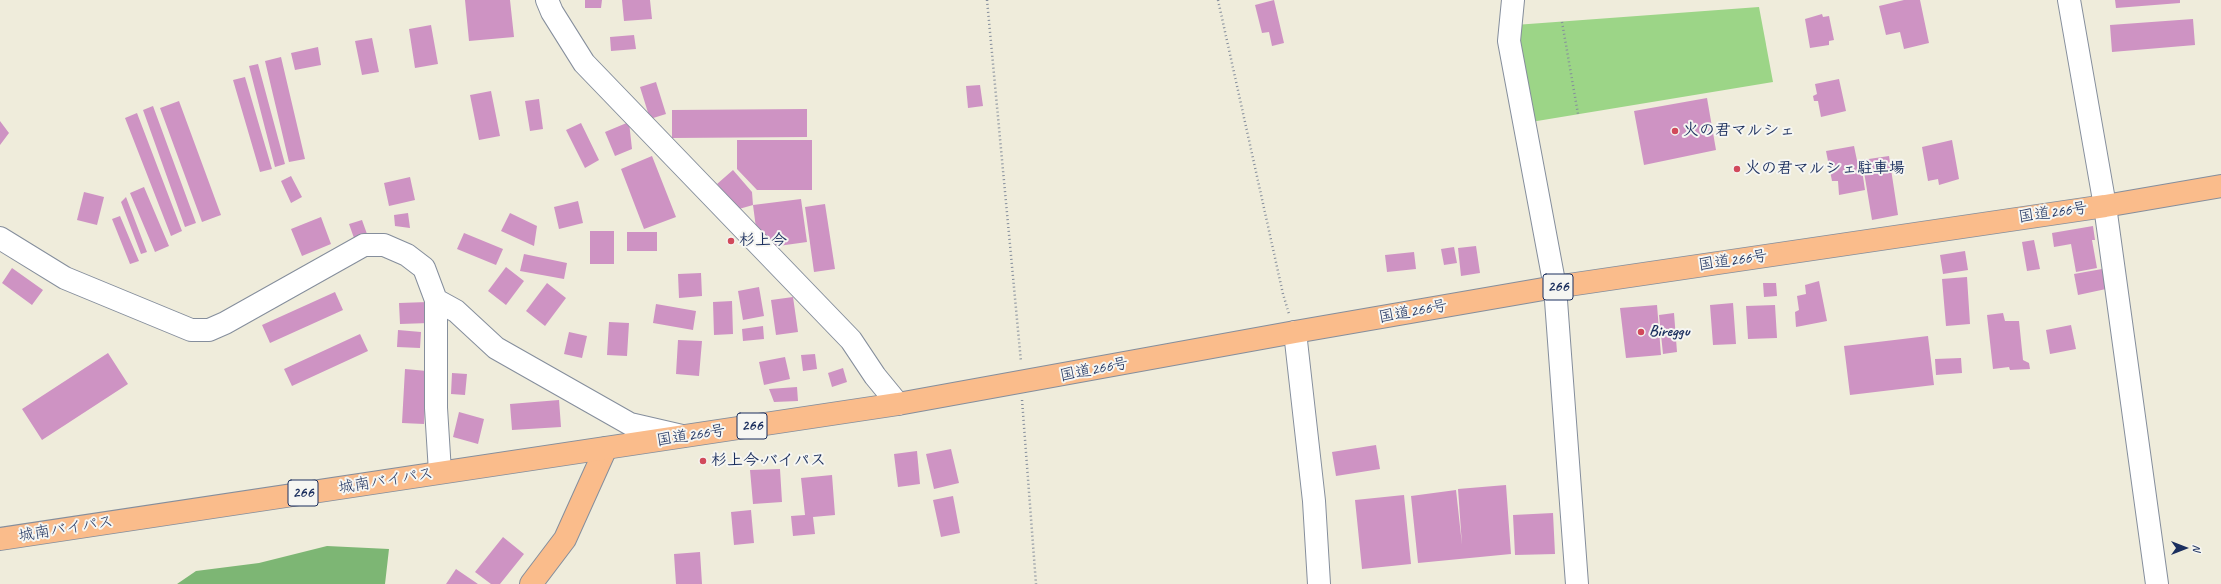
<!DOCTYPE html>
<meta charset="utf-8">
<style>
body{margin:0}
#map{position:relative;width:2221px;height:584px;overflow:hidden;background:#efecdb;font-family:Caveat,sans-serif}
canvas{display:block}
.north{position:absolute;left:2165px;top:528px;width:40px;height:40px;-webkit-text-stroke:3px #f6f6f2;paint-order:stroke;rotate:90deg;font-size:11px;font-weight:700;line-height:16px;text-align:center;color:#1b2f5e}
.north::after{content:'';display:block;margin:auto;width:14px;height:18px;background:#1b2f5e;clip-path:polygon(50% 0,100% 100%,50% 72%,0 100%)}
</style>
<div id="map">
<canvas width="2221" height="584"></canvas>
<div class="north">N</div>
</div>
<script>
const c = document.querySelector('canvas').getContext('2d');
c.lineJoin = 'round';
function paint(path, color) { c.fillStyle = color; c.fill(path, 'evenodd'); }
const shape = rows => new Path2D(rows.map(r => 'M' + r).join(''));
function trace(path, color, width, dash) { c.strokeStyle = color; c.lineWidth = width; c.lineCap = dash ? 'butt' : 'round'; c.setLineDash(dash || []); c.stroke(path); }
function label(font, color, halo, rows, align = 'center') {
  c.font = font + ' Caveat,"Klee One",sans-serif'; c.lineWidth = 4; c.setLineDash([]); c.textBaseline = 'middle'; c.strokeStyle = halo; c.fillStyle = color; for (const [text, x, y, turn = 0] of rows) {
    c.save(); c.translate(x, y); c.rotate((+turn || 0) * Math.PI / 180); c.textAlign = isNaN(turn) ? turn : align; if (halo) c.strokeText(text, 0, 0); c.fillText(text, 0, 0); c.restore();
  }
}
const green = shape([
 [1759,7,1773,82,1531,122,1515,25]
]);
const forest = shape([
 [327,546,389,549,385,584,177,584,196,571,259,563]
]);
const building = shape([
 [465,0,510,0,514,37,469,41],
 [585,0,602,0,601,8,585,8],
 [622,0,650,0,652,19,624,21],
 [1274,0,1284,43,1272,46,1269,32,1262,33,1255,5],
 [1904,0,1920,0,1929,43,1904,49,1900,32,1886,35,1879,6],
 [2115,0,2180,0,2180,3,2116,8],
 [1822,14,1823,17,1829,16,1834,40,1829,41,1829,45,1810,48,1805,19],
 [2193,19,2195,45,2112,52,2110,25],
 [431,25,438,64,415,68,409,29],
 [634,35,636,49,611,51,610,37],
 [372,38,379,72,362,75,355,41],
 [318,47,321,65,295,70,291,53],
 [281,57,305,159,289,162,265,61],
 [258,64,285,164,275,167,249,66],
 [245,77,272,169,260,172,233,80],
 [1839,79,1846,111,1821,117,1818,101,1814,101,1813,96,1817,94,1815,84],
 [656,82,666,114,650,119,640,87],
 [980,85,983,106,968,108,966,86],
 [491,91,500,136,479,140,470,95],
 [1707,98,1716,150,1644,165,1634,111],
 [539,99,543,129,530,131,525,101],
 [179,101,221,215,202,222,160,108],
 [153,106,196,223,185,227,143,110],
 [807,109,807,137,672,138,672,110],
 [137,113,182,231,171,236,125,118],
 [0,121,9,133,0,145],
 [629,122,632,149,615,156,605,132],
 [581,123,599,160,585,168,566,130],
 [737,140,812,140,812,190,757,190,737,169],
 [1952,140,1959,179,1939,185,1938,179,1928,181,1922,147],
 [1854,146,1859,170,1862,170,1865,190,1839,195,1838,181,1832,181,1826,151],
 [652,156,676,217,644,229,621,169],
 [1889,156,1898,215,1872,220,1862,160],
 [733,170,752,192,753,205,739,209,717,184],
 [291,176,302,197,291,203,281,181],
 [410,177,415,200,389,206,384,183],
 [144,187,169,246,155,252,130,193],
 [84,192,104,197,97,225,77,220],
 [126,197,147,252,141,254,121,202],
 [801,199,807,242,771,247,756,228,753,205],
 [578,201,583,223,559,229,554,207],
 [825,204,835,269,814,272,805,207],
 [408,213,410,228,395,226,394,215],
 [510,213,537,226,534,246,501,231],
 [120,216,139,261,130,264,112,219],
 [321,217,331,244,302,256,291,229],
 [362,220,367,234,354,238,349,224],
 [2093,226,2095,240,2092,240,2097,268,2076,272,2071,244,2054,247,2052,233],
 [590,231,614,231,614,264,590,264],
 [627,232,657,232,657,251,627,251],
 [464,233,503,249,496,265,457,249],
 [2034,240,2040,269,2027,271,2022,242],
 [1476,246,1480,273,1461,276,1458,248],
 [1454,247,1457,263,1444,265,1441,249],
 [1965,251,1968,270,1943,274,1940,255],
 [1414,252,1416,269,1387,272,1385,255],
 [524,254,567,263,564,279,520,271],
 [506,267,524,281,506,305,488,291],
 [12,268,43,290,32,305,2,283],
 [2102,269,2106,289,2078,295,2074,274],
 [701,273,702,296,679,298,678,274],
 [1967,277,1970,324,1946,326,1942,279],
 [1819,281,1827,321,1796,327,1795,312,1799,310,1797,296,1806,294,1805,285],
 [547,283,566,298,545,326,526,311],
 [1763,283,1776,283,1777,296,1764,297],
 [759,287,764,316,743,320,738,291],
 [335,292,343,310,270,343,262,325],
 [793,297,798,332,776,335,771,300],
 [732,301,733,334,714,335,713,302],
 [428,302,429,323,400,324,399,303],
 [1733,303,1736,344,1713,345,1710,305],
 [656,304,696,311,693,330,653,323],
 [1657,305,1661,355,1626,358,1620,308],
 [1775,305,1777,338,1748,339,1746,306],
 [1674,313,1677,352,1663,354,1659,315],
 [2003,313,2005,321,2019,321,2023,360,2029,363,2030,369,2010,370,2009,367,1993,369,1987,315],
 [609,322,629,323,627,356,607,355],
 [2071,325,2076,349,2050,354,2046,330],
 [763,326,764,339,743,341,742,329],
 [398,330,421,332,420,348,397,347],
 [569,332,587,336,582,358,564,354],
 [360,334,368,351,292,386,284,369],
 [1928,336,1934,385,1850,395,1844,346],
 [678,340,702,341,699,376,676,374],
 [108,353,128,384,42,440,22,409],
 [815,354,817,369,803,371,801,355],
 [785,357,790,379,764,385,759,362],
 [1961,358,1962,373,1936,375,1935,359],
 [843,368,847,382,832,387,828,373],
 [405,369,427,371,424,424,402,423],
 [452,373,467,374,465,395,451,394],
 [797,387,798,401,774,402,769,389],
 [559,400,561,427,512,430,510,404],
 [459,412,484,419,478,444,453,437],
 [1376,445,1380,469,1336,476,1332,452],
 [951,449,959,483,934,489,926,454],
 [917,451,920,484,898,487,894,454],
 [780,469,782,502,753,504,750,470],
 [832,475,835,515,813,517,815,534,793,536,791,516,805,515,801,478],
 [1506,485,1511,554,1418,563,1411,496,1456,490,1462,545,1458,489],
 [1404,495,1411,564,1362,569,1355,500],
 [953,496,960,533,941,537,933,500],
 [751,510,754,543,734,545,731,512],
 [1553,513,1555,554,1515,555,1513,515],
 [503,537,524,554,500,584,491,584,475,572],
 [700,552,702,584,676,584,674,554],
 [456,569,478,584,446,584]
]);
const path = shape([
 [987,0,1021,362],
 [1218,0,1283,294,1289,314],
 [1562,22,1578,114],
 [1022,400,1036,584]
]);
const minor = shape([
 [547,0,552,12,584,63,851,340,875,376,898,404],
 [1513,0,1509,41,1555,287,1577,584],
 [2069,0,2105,206,2157,584],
 [0,238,65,278,191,330,209,330,225,323,364,245,384,245,407,255,424,268,436,300,436,408,440,472],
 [436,300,456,311,496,348,630,424,682,436],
 [1295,332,1314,501,1319,584]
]);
const major = shape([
 [531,584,565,539,606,448]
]);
const highway = shape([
 [0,539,898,404,1295,332,1555,287,2105,206,2221,186]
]);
const markers = [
 [1675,131,4,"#d1495b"],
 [1737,169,4,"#d1495b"],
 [731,241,4,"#d1495b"],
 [1641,332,4,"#d1495b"],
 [703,461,4,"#d1495b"]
];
const shields = [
 [1558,287,30],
 [752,426,30],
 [303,493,30]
];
const shieldNames = [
 ["266",1558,287],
 ["266",752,426],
 ["266",303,493]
];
const poiNames = [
 ["火の君マルシェ",1683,131],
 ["火の君マルシェ駐車場",1745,169],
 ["杉上今",739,241],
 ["Bireggu",1649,332],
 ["杉上今·バイパス",711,461]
];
const streetNames = [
 ["国道266号",2053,213,-8],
 ["国道266号",1733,261,-8],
 ["国道266号",1413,312,-10],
 ["国道266号",1094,370,-11],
 ["国道266号",691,436,-9],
 ["城南バイパス",386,481,-9],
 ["城南バイパス",66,529,-9]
];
paint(green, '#9cd587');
paint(forest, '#7db674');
paint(building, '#ce93c3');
trace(minor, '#858e9c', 24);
trace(major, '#858e9c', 24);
trace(highway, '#858e9c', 24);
trace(path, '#858e9c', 2.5, [1, 3]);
trace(minor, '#fff', 22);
trace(major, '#fabc8b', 22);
trace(highway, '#fabc8b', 22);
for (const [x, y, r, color] of markers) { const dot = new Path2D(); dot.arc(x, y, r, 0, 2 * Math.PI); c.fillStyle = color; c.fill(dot); trace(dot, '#f6f6f2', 1.5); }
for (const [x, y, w] of shields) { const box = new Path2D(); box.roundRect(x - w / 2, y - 13, w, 26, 3); c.fillStyle = '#f6f6f2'; c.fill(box); trace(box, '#1b2f5e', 1); }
label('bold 15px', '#1b2f5e', null, shieldNames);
label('bold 16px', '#1b2f5e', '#f6f6f2', poiNames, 'left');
label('16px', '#1b2f5e', '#f6f6f2', streetNames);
</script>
